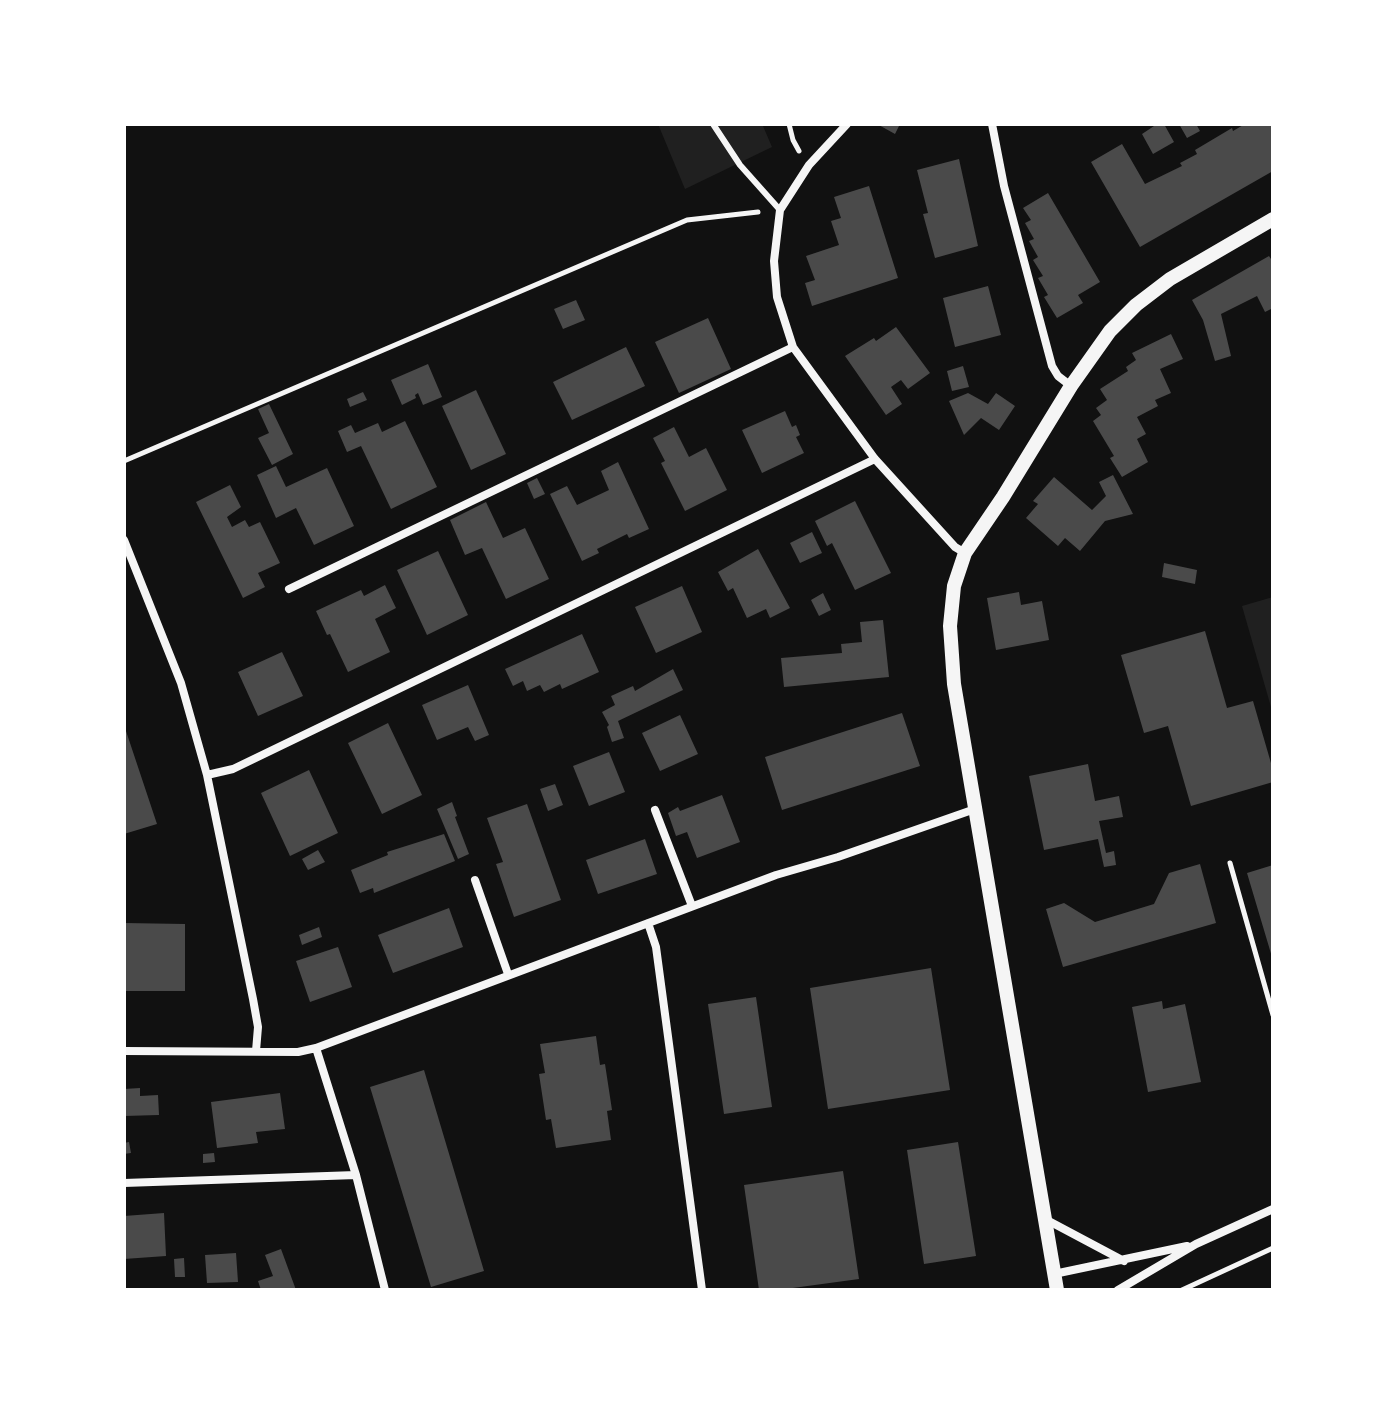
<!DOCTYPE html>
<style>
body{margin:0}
#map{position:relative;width:1397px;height:1414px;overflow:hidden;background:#111;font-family:"DM Sans",sans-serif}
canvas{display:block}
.frame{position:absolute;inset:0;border:126px solid #fff;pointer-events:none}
</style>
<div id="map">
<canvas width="1397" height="1414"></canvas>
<div class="frame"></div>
</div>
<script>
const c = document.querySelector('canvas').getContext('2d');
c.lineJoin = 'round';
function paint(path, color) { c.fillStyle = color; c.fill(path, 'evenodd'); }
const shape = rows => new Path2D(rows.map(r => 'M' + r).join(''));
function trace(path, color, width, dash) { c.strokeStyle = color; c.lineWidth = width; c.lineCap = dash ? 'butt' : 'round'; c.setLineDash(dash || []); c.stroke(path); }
const green = shape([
 [658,124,764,124,763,126,772,147,685,189],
 [1273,597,1273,714,1242,606]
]);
const building = shape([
 [877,124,900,124,895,134],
 [1157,124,1164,124,1174,142,1153,154,1142,134],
 [1179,124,1196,124,1200,131,1187,138],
 [1245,124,1273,124,1273,171,1140,247,1091,162,1122,144,1145,184,1182,166,1180,163,1197,154,1195,150,1232,128,1233,131],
 [959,159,978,246,935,258,923,214,928,213,917,170],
 [869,186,898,278,812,306,805,283,815,280,806,256,839,245,831,221,841,218,834,197],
 [1048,193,1100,282,1078,295,1083,303,1057,318,1044,297,1048,295,1038,278,1043,276,1033,260,1038,257,1029,241,1034,239,1025,223,1031,220,1023,208],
 [1269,256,1273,262,1273,308,1265,312,1257,296,1221,314,1231,356,1215,361,1203,320,1192,300],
 [988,286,1001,335,955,347,943,298],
 [576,300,585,320,563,329,554,309],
 [708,318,731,369,679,393,655,342],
 [896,327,930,373,908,389,901,380,891,387,902,404,886,415,845,356,874,338,876,341],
 [1171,334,1183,359,1160,369,1171,393,1155,400,1158,406,1137,417,1146,434,1137,439,1148,462,1122,477,1110,458,1114,456,1093,421,1101,415,1096,408,1107,400,1100,389,1128,371,1126,367,1136,360,1132,353],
 [626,347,645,386,572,420,553,382],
 [428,364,442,397,423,405,418,393,415,395,416,398,402,405,391,380],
 [963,366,969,387,952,391,947,371],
 [476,390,506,454,471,470,442,406],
 [363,392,367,400,350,407,347,399],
 [968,393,988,404,996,393,1015,406,999,430,981,418,964,435,949,401],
 [269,404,293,454,272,465,258,438,269,433,258,409],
 [785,411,792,427,796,425,800,435,796,437,804,453,762,473,742,430],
 [405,421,437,487,391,509,361,446,347,452,338,431,351,425,355,433,378,423,382,432],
 [674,427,689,457,706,448,727,490,685,511,661,463,665,461,653,438],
 [618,462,649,529,629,538,627,534,597,549,599,553,582,561,550,494,567,486,577,505,609,490,601,471],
 [276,466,286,487,327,468,354,526,314,545,296,508,276,518,257,475],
 [1113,475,1133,514,1105,521,1080,551,1065,538,1058,546,1026,518,1038,504,1033,501,1054,477,1092,510,1106,496,1099,482],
 [537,478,545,494,534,499,527,483],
 [230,485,241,507,227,517,232,527,245,520,249,527,260,522,280,563,258,573,265,587,243,598,196,502],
 [855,501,891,573,855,590,832,543,827,546,815,521],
 [486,502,503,538,525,528,549,579,506,599,482,548,465,555,450,520],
 [812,532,822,553,800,563,790,543],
 [758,549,790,608,770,618,766,609,747,618,733,588,728,591,718,572],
 [438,551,468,615,427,635,397,570],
 [1164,563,1197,570,1195,584,1162,577],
 [385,585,396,608,375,619,390,652,348,672,330,634,327,635,316,611,361,590,364,596],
 [682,586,702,632,656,653,635,607],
 [1019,592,1021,605,1042,601,1049,640,996,650,987,598],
 [823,593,831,610,819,616,811,600],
 [883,620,889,677,784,687,781,658,842,653,841,644,862,642,860,622],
 [1205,631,1227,708,1253,701,1273,770,1273,782,1191,806,1168,726,1144,733,1121,655],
 [582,634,599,672,562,689,560,684,544,692,540,685,527,691,523,681,513,686,505,669],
 [282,652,303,696,258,716,238,672],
 [673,669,683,690,618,721,624,738,612,742,607,727,609,725,602,712,615,705,611,696,633,686,635,691],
 [468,685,489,735,475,741,468,727,437,740,422,705],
 [902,713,920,766,782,810,765,757],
 [680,715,698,754,660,771,642,733],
 [388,723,422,795,382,814,348,743],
 [124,725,157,824,124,834],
 [609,752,625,792,589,806,573,766],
 [1088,764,1095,801,1119,796,1123,817,1099,821,1106,853,1114,851,1116,865,1104,867,1098,839,1044,850,1029,776],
 [309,770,338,833,290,856,261,793],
 [555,784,563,805,548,811,540,789],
 [722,795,740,842,697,858,687,832,676,836,668,813,678,807,680,811],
 [452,802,457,816,455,817,469,854,458,859,437,809],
 [527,804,561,900,514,917,496,864,503,862,487,818],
 [444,834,455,861,374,893,373,888,360,893,351,870,388,855,387,852],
 [645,839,657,874,598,894,586,860],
 [318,850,325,862,308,870,302,859],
 [1200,864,1216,923,1063,967,1046,909,1064,903,1095,922,1154,904,1169,873],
 [1273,865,1273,957,1272,957,1247,873],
 [449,908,463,947,393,973,378,935],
 [124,923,185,924,185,991,124,991],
 [319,927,322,937,302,945,299,935],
 [338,947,352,987,310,1002,296,961],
 [931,968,950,1090,828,1109,810,988],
 [756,997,772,1107,724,1114,708,1004],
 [1162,1001,1163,1009,1185,1004,1201,1082,1148,1092,1132,1007],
 [596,1036,600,1065,605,1064,612,1110,607,1111,611,1140,556,1148,551,1119,546,1120,539,1074,545,1073,540,1044],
 [424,1070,484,1271,431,1287,370,1087],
 [140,1088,140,1096,158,1095,159,1115,124,1116,124,1089],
 [280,1093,285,1129,256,1132,258,1143,217,1148,211,1102],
 [129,1142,131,1153,124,1154,124,1143],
 [958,1142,976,1256,924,1264,907,1150],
 [214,1153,215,1162,203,1163,203,1154],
 [843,1171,859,1279,778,1290,759,1290,744,1185],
 [164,1213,166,1256,124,1259,124,1216],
 [281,1249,296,1290,261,1290,258,1281,273,1276,265,1255],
 [236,1253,238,1282,207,1283,205,1255],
 [184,1258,185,1277,175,1277,174,1259]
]);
const path = shape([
 [789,124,793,140,799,151],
 [124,461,687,220,758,212],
 [1230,863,1273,1015],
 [1182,1290,1273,1248]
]);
const service = shape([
 [713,124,740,165,780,210]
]);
const minor = shape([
 [847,124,809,165,780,210,774,261,777,297,793,347,875,459,955,547,965,553],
 [992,124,1004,186,1052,366,1058,376,1071,386],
 [124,540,181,683,207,775,253,999,258,1027,256,1051],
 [289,589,793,347],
 [207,775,233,769,875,459],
 [655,810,692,906],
 [475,880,508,974],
 [648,923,656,947,702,1290],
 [316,1048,356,1175,385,1290],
 [124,1051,298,1052,316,1048,776,875,838,857,975,809],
 [124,1183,356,1175],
 [1045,1219,1124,1261],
 [1054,1274,1187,1246],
 [1118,1290,1196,1244,1273,1209]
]);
const tertiary = shape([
 [1057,1290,954,684,950,626,954,586,965,553,1003,497,1071,386,1110,331,1136,305,1170,279,1273,219]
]);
paint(green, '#202020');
paint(building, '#4a4a4a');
trace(path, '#f5f5f5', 5);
trace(service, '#f5f5f5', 6);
trace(minor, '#f5f5f5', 8);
trace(tertiary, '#f5f5f5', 14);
</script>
